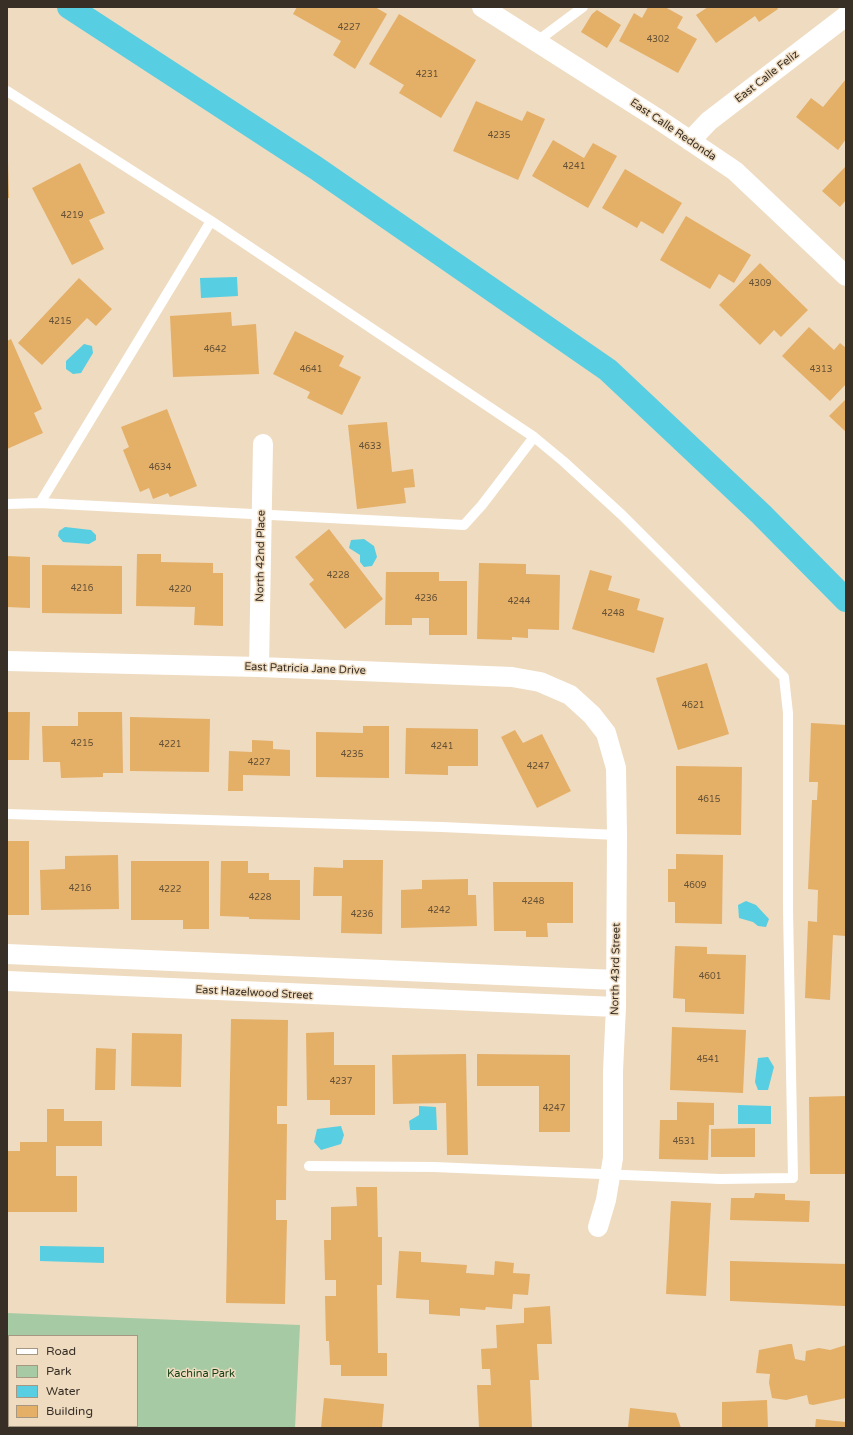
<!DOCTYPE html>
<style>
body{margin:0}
#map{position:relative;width:853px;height:1435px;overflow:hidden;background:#efdbc0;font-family:"Varela Round",sans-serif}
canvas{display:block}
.frame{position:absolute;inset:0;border:8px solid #383026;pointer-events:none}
.legend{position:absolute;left:8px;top:1335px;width:130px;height:92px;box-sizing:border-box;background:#efdbc0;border:1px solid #a69782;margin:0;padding:5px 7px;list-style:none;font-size:12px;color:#383026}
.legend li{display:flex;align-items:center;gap:8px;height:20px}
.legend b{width:20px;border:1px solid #a69782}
</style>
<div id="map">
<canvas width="853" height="1435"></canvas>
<div class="frame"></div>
<ul class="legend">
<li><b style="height:5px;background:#fff"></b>Road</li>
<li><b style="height:11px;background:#a5caa4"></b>Park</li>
<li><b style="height:11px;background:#57cee1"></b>Water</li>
<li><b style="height:11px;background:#e4af67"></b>Building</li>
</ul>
</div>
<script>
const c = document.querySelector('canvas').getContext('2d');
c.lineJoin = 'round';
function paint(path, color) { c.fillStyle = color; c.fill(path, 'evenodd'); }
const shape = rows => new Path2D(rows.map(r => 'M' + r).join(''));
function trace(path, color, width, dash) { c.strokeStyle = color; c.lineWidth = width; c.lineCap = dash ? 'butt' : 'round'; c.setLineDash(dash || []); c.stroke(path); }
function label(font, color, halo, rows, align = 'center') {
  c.font = font + ' "Varela Round",sans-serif'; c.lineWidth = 3; c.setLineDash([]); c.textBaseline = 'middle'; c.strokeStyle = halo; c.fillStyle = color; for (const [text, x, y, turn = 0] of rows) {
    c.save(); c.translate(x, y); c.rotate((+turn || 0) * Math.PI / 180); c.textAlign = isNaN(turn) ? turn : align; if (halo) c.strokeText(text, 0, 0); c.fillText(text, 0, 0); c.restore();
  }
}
const green = shape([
 [7,1313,300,1325,295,1428,7,1428],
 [9,1336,137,1336,137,1426,9,1426]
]);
const water = shape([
 [237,277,238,296,201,298,200,278],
 [84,344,92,346,93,353,81,373,73,374,66,369,66,361],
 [65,527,91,530,96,535,96,540,89,544,63,542,58,536,59,531],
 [364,539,374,546,377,557,372,566,364,567,360,562,360,555,349,548,351,540],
 [746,901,756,905,769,919,766,927,758,926,753,922,739,918,738,905],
 [768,1057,774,1067,768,1090,758,1090,755,1082,758,1058],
 [738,1105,771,1106,771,1124,738,1124],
 [419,1106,436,1107,437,1130,410,1130,409,1121,419,1115],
 [341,1126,344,1135,341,1144,321,1150,314,1142,317,1129],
 [40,1246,104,1247,104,1263,40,1261]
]);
const canal = shape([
 [69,7,316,168,608,370,761,514,846,600]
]);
const building = shape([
 [297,7,375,7,387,14,355,69,333,55,341,41,293,14],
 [648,7,665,7,683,17,677,28,697,39,678,73,619,41,634,13,642,18],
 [708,7,777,7,778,9,759,22,755,16,716,43,696,15],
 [597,10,621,25,607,48,581,32,592,14],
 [399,14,476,60,441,118,399,93,404,85,369,64],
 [846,79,846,139,838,150,796,117,811,98,823,107],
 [476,101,522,121,527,111,545,119,518,180,453,151],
 [553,140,584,158,593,143,617,156,588,208,532,176],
 [7,161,8,161,9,198,7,198],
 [80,163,105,213,89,220,104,249,72,265,32,188],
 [846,166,846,200,840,207,822,191],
 [625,169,682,203,663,234,641,221,637,228,602,208],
 [686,216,751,255,734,283,719,274,710,289,660,260],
 [760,263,808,310,781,337,774,330,760,345,719,305],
 [79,278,112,309,96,326,87,318,42,365,18,343],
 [231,312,232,326,256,324,259,374,173,377,170,316],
 [809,327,834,350,840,343,846,348,846,384,830,401,782,356],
 [295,331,344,356,339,366,361,377,342,415,307,398,310,392,273,374],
 [11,339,42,409,34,413,43,433,7,449,7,341],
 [846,399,846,432,829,416],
 [167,409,197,486,170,497,168,493,153,499,149,488,140,492,123,450,129,447,121,427],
 [387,422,392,472,413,469,415,487,404,488,406,503,357,509,348,425],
 [329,529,383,599,345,629,309,584,314,580,295,557],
 [137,554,161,554,161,562,213,563,213,573,223,573,223,626,194,625,195,607,136,606],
 [7,556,30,557,30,608,7,607],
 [479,563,526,564,526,574,560,575,559,630,528,629,528,638,512,637,512,640,477,639],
 [42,565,122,566,122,614,42,613],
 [590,570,612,576,608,590,640,599,637,610,664,618,654,653,572,629],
 [386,572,439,572,439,581,467,581,467,635,429,635,429,618,412,618,412,625,385,625],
 [707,663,729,734,678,750,656,678],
 [7,712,30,712,29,760,7,760],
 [78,712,122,712,123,773,103,773,103,777,61,778,60,762,43,762,42,726,78,726],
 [130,717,210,719,209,772,130,771],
 [811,723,846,725,846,936,833,935,830,1000,805,998,808,921,817,922,818,890,808,889,812,800,817,800,818,782,809,782],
 [363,726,389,726,389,778,316,777,316,732,363,733],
 [406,728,478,729,478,766,448,766,448,775,405,774],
 [515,730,523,743,542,734,571,791,537,808,501,737],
 [252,740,273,741,273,749,290,750,290,776,243,775,243,791,228,791,229,751,252,752],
 [676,766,742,767,741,835,676,834],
 [7,841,29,841,29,915,7,915],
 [676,854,723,855,722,924,675,923,675,902,668,902,668,869,676,869],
 [118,855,119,909,41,910,40,870,65,869,65,856],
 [343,860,383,860,382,934,341,933,342,896,313,896,314,867,343,868],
 [131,861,209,861,209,929,183,929,183,920,131,920],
 [221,861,248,861,248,873,269,873,269,880,300,880,300,920,249,919,249,917,220,916],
 [468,879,468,895,476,895,477,926,401,928,401,890,422,889,422,880],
 [493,882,573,882,573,923,547,923,548,937,526,937,526,931,494,931],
 [675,946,707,947,707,954,746,955,744,1014,685,1012,685,999,673,998],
 [231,1019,288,1020,287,1106,277,1106,277,1124,287,1124,286,1200,276,1200,276,1220,287,1220,285,1304,226,1303],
 [672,1027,746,1030,743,1093,670,1090],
 [334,1032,334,1065,375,1065,375,1115,330,1115,330,1100,307,1100,306,1033],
 [132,1033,182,1034,181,1087,131,1086],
 [96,1048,116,1049,115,1090,95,1090],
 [466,1054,468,1155,447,1155,446,1103,393,1104,392,1055],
 [477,1054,570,1055,570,1132,539,1132,539,1086,477,1086],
 [846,1096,846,1174,810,1174,809,1097],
 [677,1102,714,1103,714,1125,709,1125,708,1160,659,1159,660,1120,677,1120],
 [47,1109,64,1109,64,1121,102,1121,102,1146,56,1146,56,1176,77,1176,77,1212,7,1212,7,1151,20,1151,20,1142,47,1142],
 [755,1128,755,1157,711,1157,711,1129],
 [356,1187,377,1187,378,1237,382,1237,382,1285,377,1285,378,1353,387,1353,387,1376,341,1376,341,1365,330,1365,329,1341,326,1341,325,1296,336,1296,336,1280,325,1280,324,1240,331,1240,331,1207,357,1206],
 [755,1193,785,1194,785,1200,810,1201,809,1222,730,1220,731,1198,754,1198],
 [671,1201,711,1203,706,1296,666,1294],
 [399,1251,421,1252,421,1262,467,1265,466,1273,494,1275,495,1261,514,1263,513,1273,530,1274,528,1295,513,1294,512,1309,486,1307,485,1310,460,1308,460,1316,429,1314,429,1300,396,1298],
 [730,1261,846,1264,845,1306,730,1301],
 [550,1306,552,1344,537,1344,539,1380,530,1380,532,1428,479,1428,477,1385,491,1385,490,1369,482,1369,481,1349,497,1348,496,1325,524,1323,524,1308],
 [789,1344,792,1344,795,1359,805,1361,806,1351,819,1348,830,1350,846,1345,846,1398,813,1405,809,1404,807,1395,786,1400,772,1398,769,1383,770,1374,756,1373,759,1350],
 [324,1398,384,1404,382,1428,321,1428],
 [767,1400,768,1428,722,1428,722,1402],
 [630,1408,676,1413,681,1428,628,1428],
 [816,1419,846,1422,846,1428,815,1428],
 [95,1426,133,1426,132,1428,94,1428]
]);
const lane = shape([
 [536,42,583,7],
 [7,91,211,221,534,437,563,461,622,515,784,677,788,713,788,909,793,1178,720,1179,434,1167,309,1166],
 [40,503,211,221],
 [7,504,40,503,464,525,482,505,534,437],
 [7,814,442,827,617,835]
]);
const street = shape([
 [482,7,658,119,735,171,846,276],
 [690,141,709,121,846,16],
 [7,661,259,667,512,677,540,682,570,695,592,715,606,733,616,768,617,835,616,1007,613,1071,613,1158,606,1200,598,1227],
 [259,667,263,444],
 [7,954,616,980],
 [7,981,616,1007]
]);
const numberNames = [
 ["4227",349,28],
 ["4302",658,40],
 ["4231",427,75],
 ["4235",499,136],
 ["4241",574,167],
 ["4219",72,216],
 ["4309",760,284],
 ["4215",60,322],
 ["4642",215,350],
 ["4641",311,370],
 ["4313",821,370],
 ["4633",370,447],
 ["4634",160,468],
 ["4228",338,576],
 ["4216",82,589],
 ["4220",180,590],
 ["4236",426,599],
 ["4244",519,602],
 ["4248",613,614],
 ["4621",693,706],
 ["4215",82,744],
 ["4221",170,745],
 ["4241",442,747],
 ["4235",352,755],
 ["4227",259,763],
 ["4247",538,767],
 ["4615",709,800],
 ["4609",695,886],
 ["4216",80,889],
 ["4222",170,890],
 ["4228",260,898],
 ["4248",533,902],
 ["4242",439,911],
 ["4236",362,915],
 ["4601",710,977],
 ["4541",708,1060],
 ["4237",341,1082],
 ["4247",554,1109],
 ["4531",684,1142]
];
const streetNames = [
 ["East Calle Feliz",767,77,-38],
 ["East Calle Redonda",673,130,34],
 ["North 42nd Place",261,556,-89],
 ["East Patricia Jane Drive",305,669,2],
 ["North 43rd Street",616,969,-89],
 ["East Hazelwood Street",254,993,3]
];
const parkNames = [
 ["Kachina Park",201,1374]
];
paint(green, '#a5caa4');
paint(water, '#57cee1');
trace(canal, '#57cee1', 24);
paint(building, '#e4af67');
trace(lane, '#fff', 10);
trace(street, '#fff', 20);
label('9px', '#635036', null, numberNames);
label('11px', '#383026', '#efdbc0', streetNames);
label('11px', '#133f15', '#efdbc0', parkNames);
</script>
